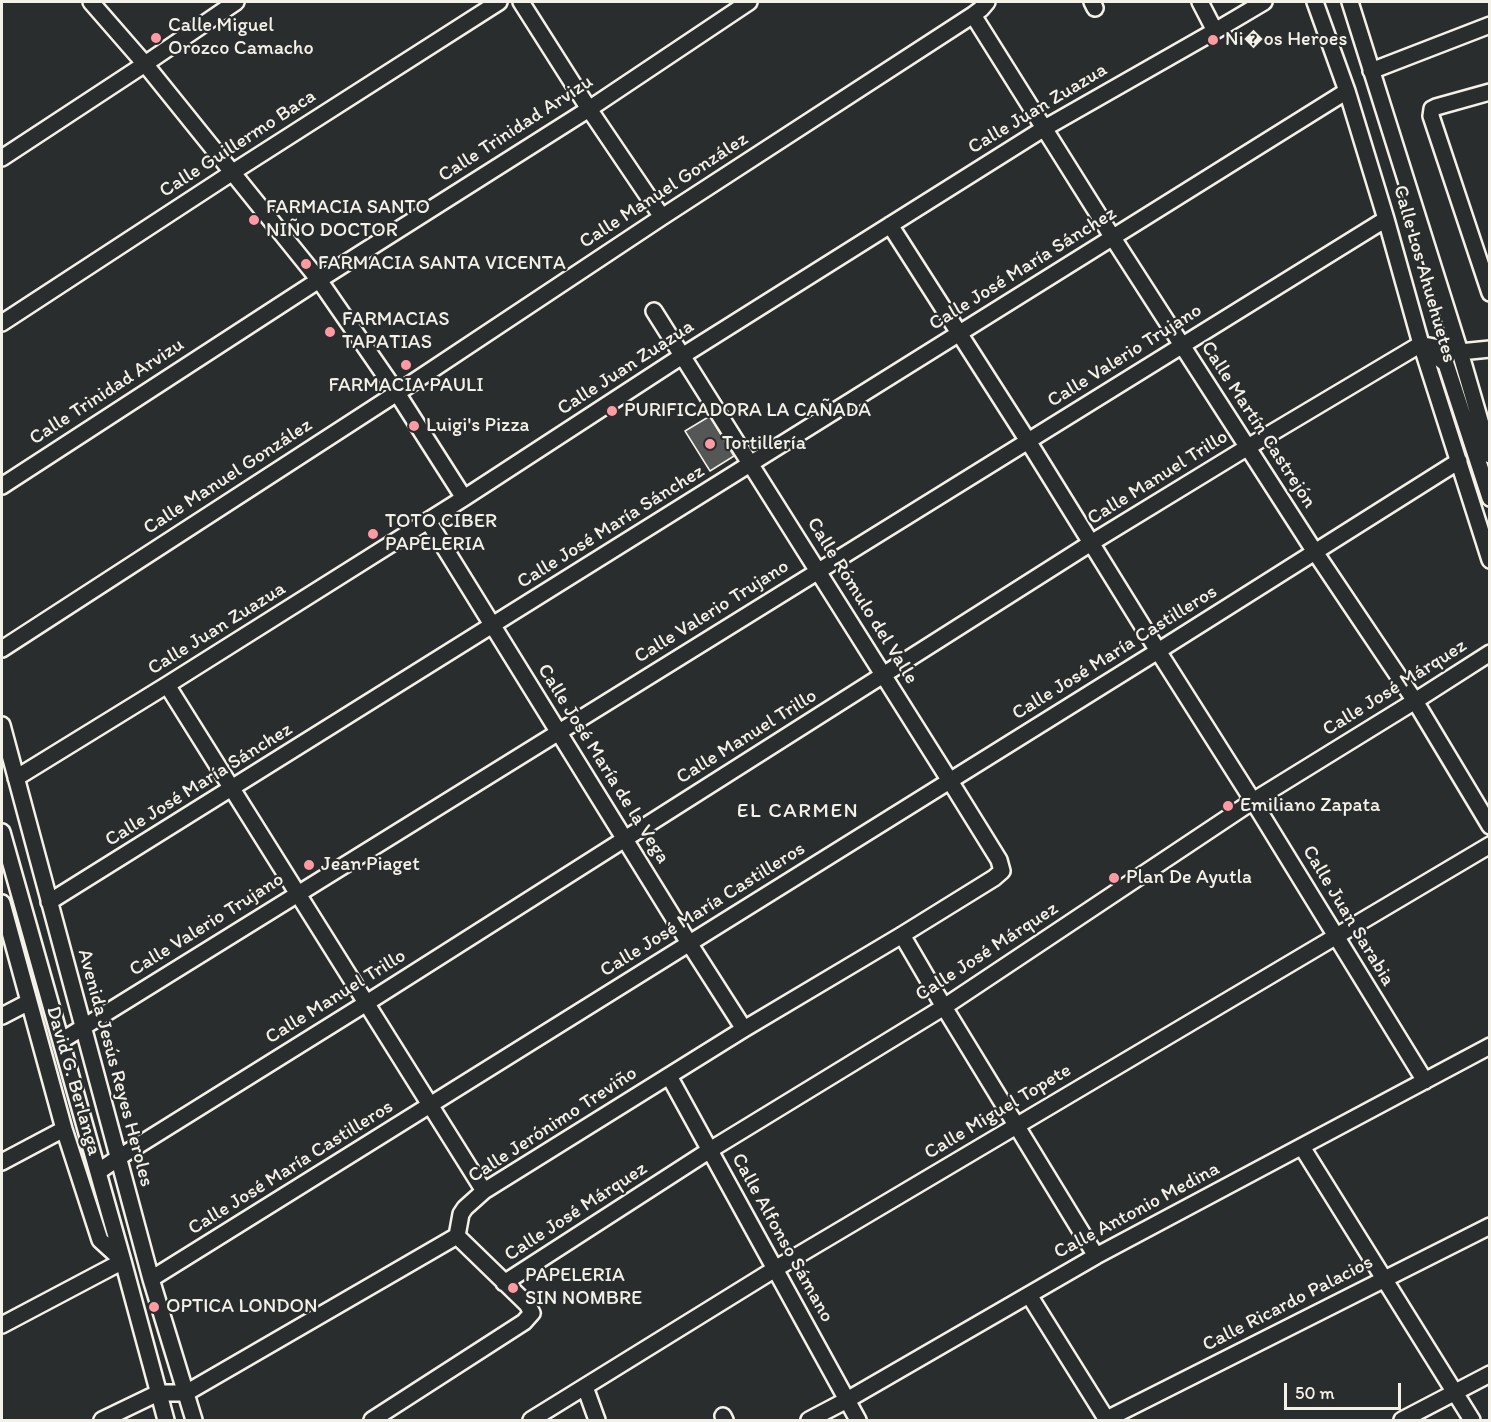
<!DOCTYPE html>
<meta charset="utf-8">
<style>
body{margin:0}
#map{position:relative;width:1491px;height:1422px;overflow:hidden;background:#2a2d2e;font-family:Itim,sans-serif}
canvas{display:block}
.frame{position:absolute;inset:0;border:3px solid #f4f1e8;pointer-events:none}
.scale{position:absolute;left:1284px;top:1383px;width:117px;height:27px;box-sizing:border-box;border:3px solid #f4f1e8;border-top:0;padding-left:8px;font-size:18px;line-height:21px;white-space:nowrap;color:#f4f1e8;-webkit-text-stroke:4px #2a2d2e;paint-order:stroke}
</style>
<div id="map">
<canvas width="1491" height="1422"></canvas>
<div class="frame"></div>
<div class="scale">50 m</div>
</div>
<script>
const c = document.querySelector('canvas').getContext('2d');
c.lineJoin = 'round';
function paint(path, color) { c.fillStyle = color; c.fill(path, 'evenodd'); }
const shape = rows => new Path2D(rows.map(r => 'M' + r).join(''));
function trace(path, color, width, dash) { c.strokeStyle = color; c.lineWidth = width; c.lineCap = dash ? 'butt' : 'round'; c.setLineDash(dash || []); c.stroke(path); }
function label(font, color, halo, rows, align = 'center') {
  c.font = font + ' Itim,sans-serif'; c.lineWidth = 4.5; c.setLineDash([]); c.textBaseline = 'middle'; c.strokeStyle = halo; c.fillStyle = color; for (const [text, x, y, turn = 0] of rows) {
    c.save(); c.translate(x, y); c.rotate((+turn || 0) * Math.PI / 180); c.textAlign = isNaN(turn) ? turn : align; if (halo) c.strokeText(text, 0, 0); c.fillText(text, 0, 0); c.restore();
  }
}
const building = shape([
 [710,416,734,456,710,471,685,431,710,416]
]);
const minor = shape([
 [91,2,145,64,319,280,397,393,464,498],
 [521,2,589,109,662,217],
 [1092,2,1095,8],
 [1200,2,1215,31],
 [1315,2,1347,91,1386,219,1421,344,1490,560],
 [1350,2,1460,352,1490,455],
 [973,15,1113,238,1315,552,1415,701,1490,826],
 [1371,71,1490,25],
 [1490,92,1436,107,1432,109,1431,116,1490,293],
 [2,158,145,64,236,2],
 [890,225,1028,441,1158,651,1253,801,1425,1081],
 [2,323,233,172,499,2],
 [1421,344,1446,364,1490,498],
 [1424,345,1460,352,1490,349],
 [2,486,319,280,589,109,749,2],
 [428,521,689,943,744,1029],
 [2,649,397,393,662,217,973,15,981,9,987,2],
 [167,685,484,1191],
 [2,725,151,1279,194,1420],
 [16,778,167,685,464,498,682,356,1043,129,1215,31,1264,2],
 [2,832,123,1261,166,1420],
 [49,902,1347,91],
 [2,903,64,1129,100,1240,123,1261,2,1325],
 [902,935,944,1007,1096,1256],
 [2,1016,29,1002],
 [61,1041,1386,219],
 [669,1076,858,1420],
 [1302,1147,1472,1420],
 [2,1162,64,1129],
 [98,1172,118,1158,365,1004,1091,543,1248,447,1421,344],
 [151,1279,1158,651,1459,461],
 [504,1283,710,1150,944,1007,1253,801,1415,701,1490,653],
 [1029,1295,1107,1420],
 [585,1387,597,1420],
 [723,1416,725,1420],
 [102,1420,158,1393,186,1393,457,1236,461,1214,465,1208,484,1191,744,1029,902,935,994,878,1002,871,999,860,950,781,654,311],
 [372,1420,524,1322,532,1313,527,1304,457,1236],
 [531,1420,775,1269,1490,845],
 [809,1420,847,1400,1096,1256,1490,1046],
 [1105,1420,1490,1226],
 [1402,1420,1490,1374]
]);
const markers = [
 [156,38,6,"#ff9aa2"],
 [1213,40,6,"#ff9aa2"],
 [254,220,6,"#ff9aa2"],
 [306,264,6,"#ff9aa2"],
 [330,332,6,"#ff9aa2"],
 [406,365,6,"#ff9aa2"],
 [612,411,6,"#ff9aa2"],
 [414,426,6,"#ff9aa2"],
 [710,444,6,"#ff9aa2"],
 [373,534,6,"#ff9aa2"],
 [1228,806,6,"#ff9aa2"],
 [309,865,6,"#ff9aa2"],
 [1114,878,6,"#ff9aa2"],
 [513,1288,6,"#ff9aa2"],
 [154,1307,6,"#ff9aa2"]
];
const poiNames = [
 ["Calle Miguel",168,26],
 ["Orozco Camacho",168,49],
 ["Ni�os Heroes",1225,40],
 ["FARMACIA SANTO",266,208],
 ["NIÑO DOCTOR",266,231],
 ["FARMACIA SANTA VICENTA",318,264],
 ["FARMACIAS",342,320],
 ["TAPATIAS",342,343],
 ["FARMACIA PAULI",406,386,"center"],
 ["PURIFICADORA LA CAÑADA",624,411],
 ["Luigi's Pizza",426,426],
 ["Tortillería",722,444],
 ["TOTO CIBER",385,522],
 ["PAPELERIA",385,545],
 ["Emiliano Zapata",1240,806],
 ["Jean Piaget",321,865],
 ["Plan De Ayutla",1126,878],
 ["PAPELERIA",525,1276],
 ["SIN NOMBRE",525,1299],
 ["OPTICA LONDON",166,1307]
];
const streetNames = [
 ["Calle Juan Zuazua",1038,109,-31],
 ["Calle Trinidad Arvizu",516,129,-33],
 ["Calle Guillermo Baca",238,144,-33],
 ["Calle Manuel González",664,191,-33],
 ["Calle José María Sánchez",1023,269,-32],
 ["Calle Los Ahuehuetes",1424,274,74],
 ["Calle Valerio Trujano",1125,356,-32],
 ["Calle Juan Zuazua",626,368,-33],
 ["Calle Trinidad Arvizu",107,392,-33],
 ["Calle Martín Castrejón",1258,425,57],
 ["Calle Manuel González",228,477,-33],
 ["Calle Manuel Trillo",1158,478,-32],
 ["Calle José María Sánchez",611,527,-32],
 ["Calle Rómulo del Valle",862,601,58],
 ["Calle Valerio Trujano",712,612,-32],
 ["Calle Juan Zuazua",217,629,-32],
 ["Calle José María Castilleros",1115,653,-32],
 ["Calle José Márquez",1395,688,-32],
 ["Calle Manuel Trillo",747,737,-32],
 ["Calle José María de la Vega",603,764,58],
 ["Calle José María Sánchez",199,785,-32],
 ["Calle José María Castilleros",703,910,-32],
 ["Calle Juan Sarabia",1348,916,59],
 ["Calle Valerio Trujano",207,925,-32],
 ["Calle José Márquez",987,952,-33],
 ["Calle Manuel Trillo",336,997,-32],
 ["Avenida Jesús Reyes Heroles",115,1068,75],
 ["David G. Berlanga",73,1081,74],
 ["Calle Miguel Topete",998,1112,-31],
 ["Calle Jerónimo Treviño",553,1125,-33],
 ["Calle José María Castilleros",291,1168,-32],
 ["Calle Antonio Medina",1137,1211,-28],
 ["Calle José Márquez",576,1212,-33],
 ["Calle Alfonso Sámano",782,1238,61],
 ["Calle Ricardo Palacios",1288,1304,-27]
];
const neighbourhoodNames = [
 ["EL CARMEN",798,812]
];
paint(building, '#555756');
trace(building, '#f4f1e8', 1.5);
trace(minor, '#f4f1e8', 20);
trace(minor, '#2a2d2e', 15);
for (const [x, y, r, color] of markers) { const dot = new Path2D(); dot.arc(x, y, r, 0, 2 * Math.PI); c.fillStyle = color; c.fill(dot); trace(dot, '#2a2d2e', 2); }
label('20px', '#f4f1e8', '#2a2d2e', poiNames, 'left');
label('20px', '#f4f1e8', '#2a2d2e', streetNames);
c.letterSpacing = '1.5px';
label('21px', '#f4f1e8', '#2a2d2e', neighbourhoodNames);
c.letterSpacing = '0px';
</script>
